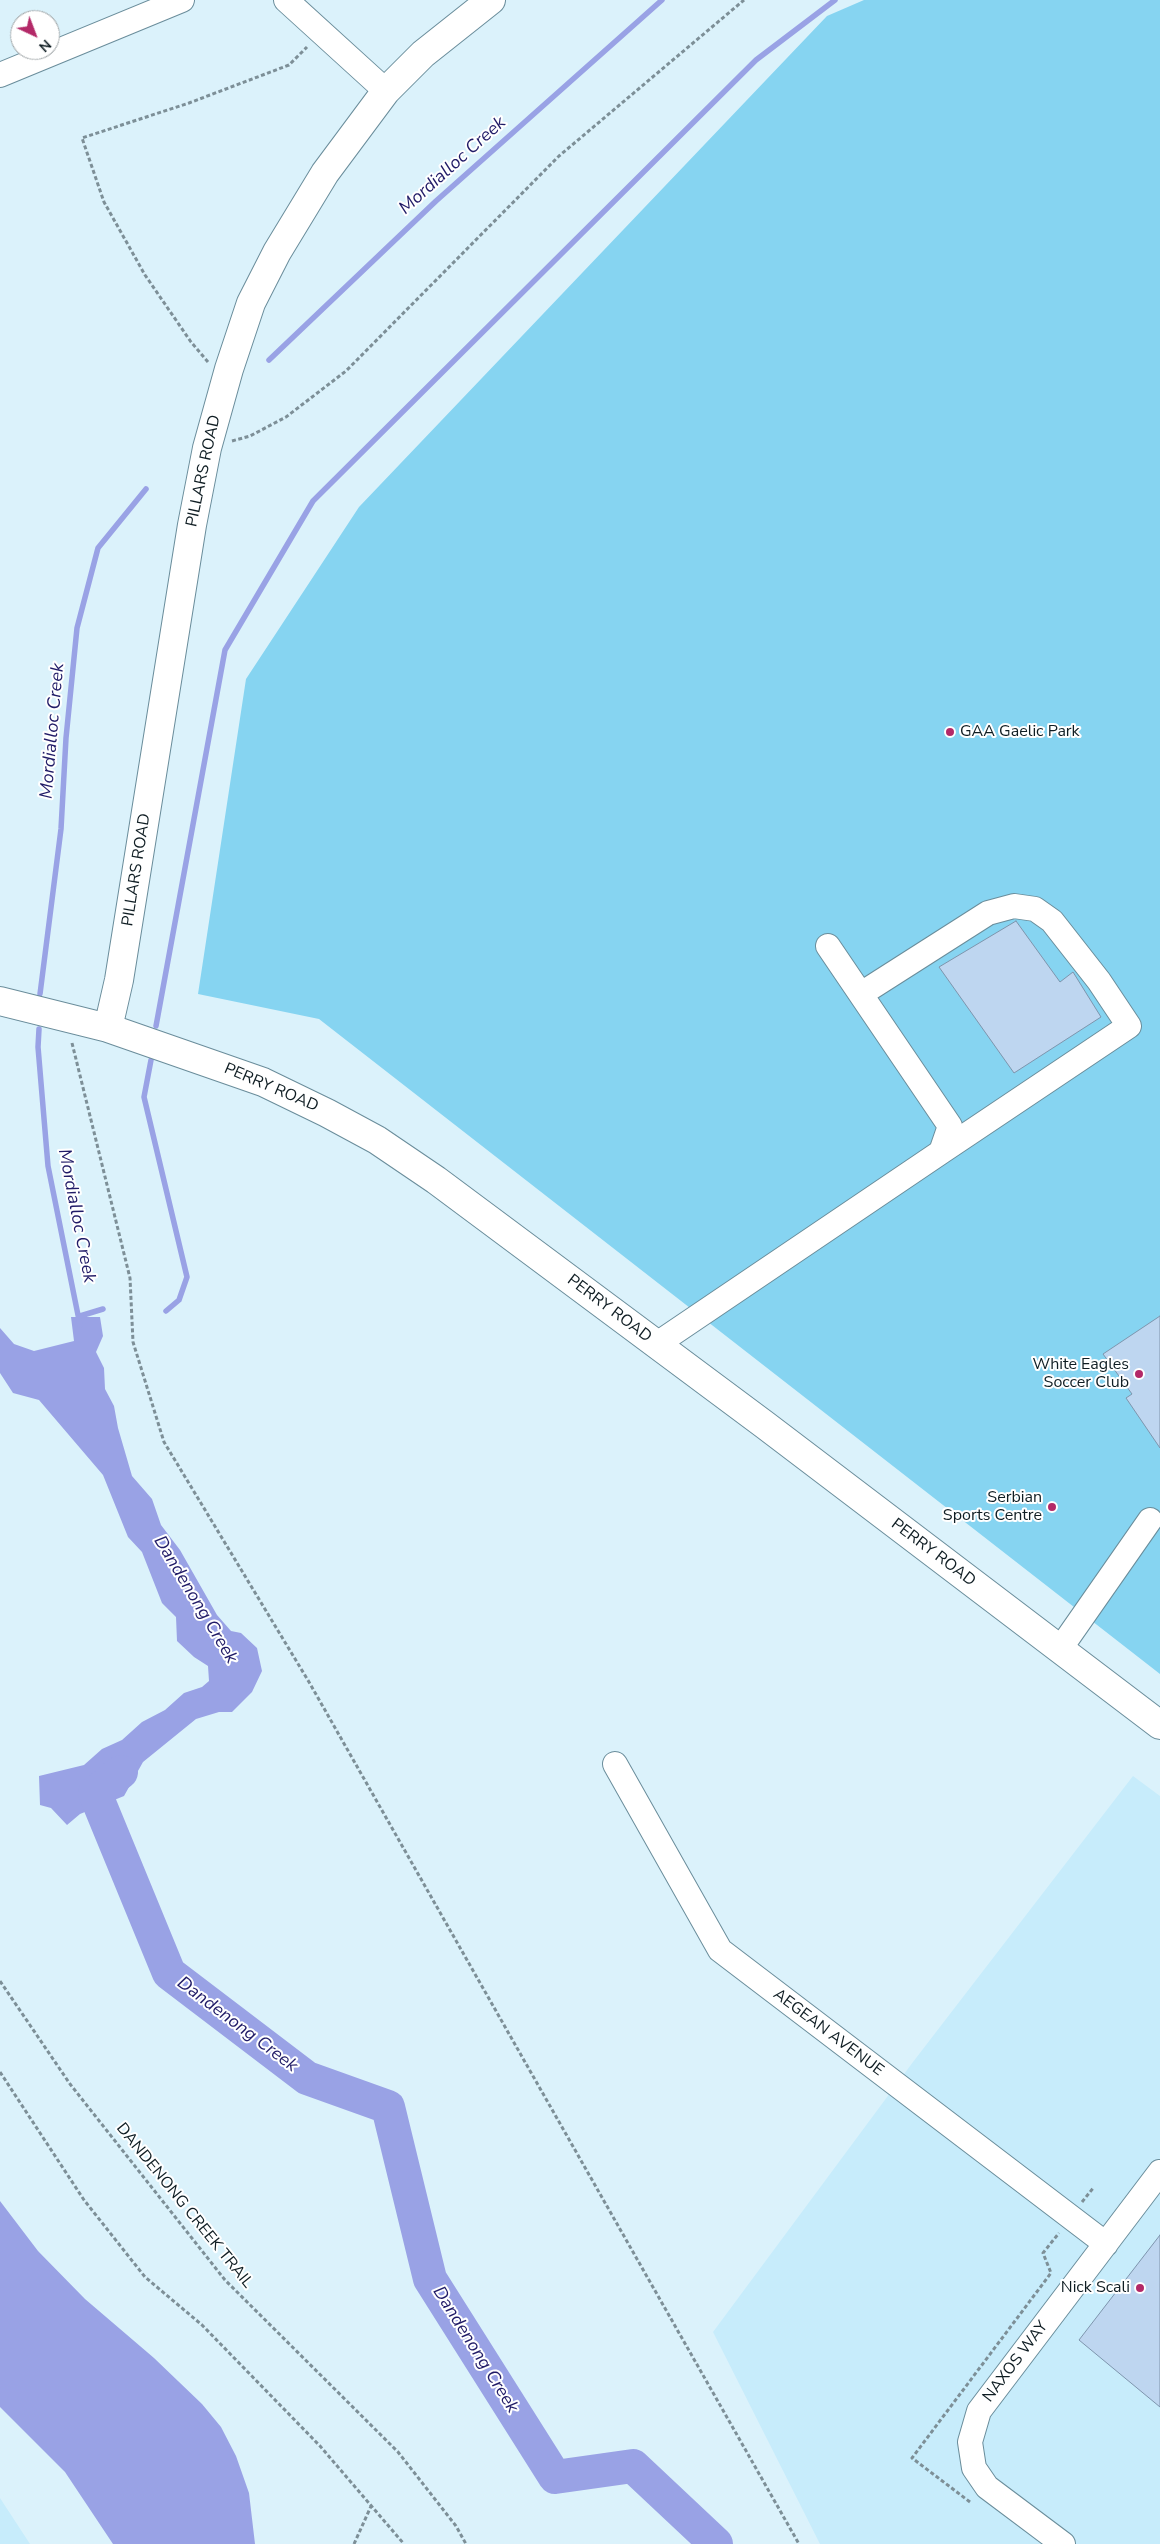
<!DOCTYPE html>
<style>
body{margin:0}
#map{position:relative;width:1160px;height:2544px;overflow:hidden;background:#dbf2fb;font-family:"Nunito Sans",sans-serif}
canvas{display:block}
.north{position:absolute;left:10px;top:10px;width:50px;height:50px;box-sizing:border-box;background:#fff;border:1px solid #9fa5a7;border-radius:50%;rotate:137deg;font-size:14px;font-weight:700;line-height:20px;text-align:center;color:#0f1d23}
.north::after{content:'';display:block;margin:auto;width:18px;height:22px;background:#b32968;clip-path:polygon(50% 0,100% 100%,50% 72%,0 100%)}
</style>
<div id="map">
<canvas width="1160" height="2544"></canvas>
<div class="north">N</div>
</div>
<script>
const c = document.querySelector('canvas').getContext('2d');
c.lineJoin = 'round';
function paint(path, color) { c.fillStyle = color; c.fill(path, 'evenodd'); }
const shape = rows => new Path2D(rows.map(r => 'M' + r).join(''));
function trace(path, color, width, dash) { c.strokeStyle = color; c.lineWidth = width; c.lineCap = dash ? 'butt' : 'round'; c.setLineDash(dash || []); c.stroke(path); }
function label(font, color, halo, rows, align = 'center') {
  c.font = font + ' "Nunito Sans",sans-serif'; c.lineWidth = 4; c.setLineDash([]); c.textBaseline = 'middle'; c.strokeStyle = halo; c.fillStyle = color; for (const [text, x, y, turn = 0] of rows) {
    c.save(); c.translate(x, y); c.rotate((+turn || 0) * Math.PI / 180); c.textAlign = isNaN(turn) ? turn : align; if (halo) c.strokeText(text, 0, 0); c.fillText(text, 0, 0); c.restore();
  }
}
const built = shape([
 [1133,1776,1160,1796,1160,2544,820,2544,713,2332,913,2062],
 [0,2498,30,2544,0,2544]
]);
const green = shape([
 [864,0,1160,0,1160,1674,319,1019,198,994,246,679,359,507,827,16]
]);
const water = shape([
 [71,1317,100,1317,103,1336,96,1352,104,1368,105,1389,114,1406,118,1428,132,1476,152,1499,161,1525,180,1550,217,1615,231,1631,241,1633,257,1648,262,1671,252,1692,232,1712,219,1712,196,1719,143,1762,124,1796,80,1814,67,1825,51,1808,40,1805,39,1776,84,1765,102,1749,122,1740,142,1722,165,1710,184,1693,202,1687,209,1681,208,1666,194,1657,177,1641,176,1617,162,1603,142,1552,128,1537,103,1475,39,1400,13,1393,0,1373,0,1328,14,1344,34,1351,74,1341],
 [0,2201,38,2251,85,2299,154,2358,202,2404,221,2427,236,2456,249,2493,255,2544,113,2544,65,2472,0,2407]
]);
const stream = shape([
 [269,360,436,201,662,0],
 [40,994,61,829,66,738,77,628,98,548,146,489],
 [156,1026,225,650,313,501,756,60,835,0],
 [39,1029,38,1047,48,1166,80,1325],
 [151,1060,144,1097,187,1277,179,1300,166,1311],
 [80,1316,103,1309]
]);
const river = shape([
 [121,1772,95,1793,169,1973,307,2078,388,2107,430,2279,555,2477,633,2466,716,2544]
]);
const building = shape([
 [1016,921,1060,982,1073,972,1101,1017,1014,1073,939,967,1016,921],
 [1160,1316,1160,1448,1126,1398,1132,1394,1103,1354,1160,1316],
 [1160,2235,1160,2407,1079,2340,1160,2235]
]);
const path = shape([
 [208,362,191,342,145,275,104,202,82,138,189,103,289,65,307,47],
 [232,441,250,436,286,417,346,371,559,156,744,0],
 [72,1043,130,1278,133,1342,164,1442,309,1682,799,2544],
 [0,1981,70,2084,225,2280,398,2452,456,2526,466,2544],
 [0,2072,84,2200,145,2277,202,2325,320,2446,404,2544],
 [1082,2202,1094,2187],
 [970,2502,912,2458,1051,2273,1043,2253,1059,2233],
 [354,2544,372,2504]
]);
const minor = shape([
 [286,0,386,91],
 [0,75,182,0],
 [861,994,988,913,1014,906,1035,909,1052,921,1099,981,1129,1026,941,1152],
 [657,1344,941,1152,950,1126,828,946],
 [1060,1649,1150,1520],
 [615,1764,720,1950,1106,2244],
 [1063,2544,987,2487,974,2468,970,2442,979,2411,1160,2172]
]);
const major = shape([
 [0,1001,108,1028,263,1082,327,1113,377,1140,436,1180,765,1425,1160,1725],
 [108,1028,119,980,192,525,207,448,229,369,251,303,277,252,325,173,386,91,423,54,491,0]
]);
const markers = [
 [950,732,5,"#b32968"],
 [1139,1374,5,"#b32968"],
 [1052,1507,5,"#b32968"],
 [1140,2288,5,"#b32968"]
];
const streetNames = [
 ["PILLARS ROAD",204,471,-78],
 ["PILLARS ROAD",137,870,-81],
 ["PERRY ROAD",271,1088,23],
 ["PERRY ROAD",609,1309,37],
 ["PERRY ROAD",933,1553,37],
 ["AEGEAN AVENUE",828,2033,37],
 ["DANDENONG CREEK TRAIL",184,2206,51],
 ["NAXOS WAY",1016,2362,-53]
];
const poiNames = [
 ["GAA Gaelic Park",960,732,"left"],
 ["White Eagles",1129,1365],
 ["Soccer Club",1129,1383],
 ["Serbian",1042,1498],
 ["Sports Centre",1042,1516],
 ["Nick Scali",1130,2288]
];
const waterNames = [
 ["Mordialloc Creek",453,166,-42],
 ["Mordialloc Creek",53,731,-85],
 ["Mordialloc Creek",76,1216,79],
 ["Dandenong Creek",195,1600,59],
 ["Dandenong Creek",237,2025,37],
 ["Dandenong Creek",475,2350,58]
];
paint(built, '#c7ecfb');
paint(green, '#86d4f1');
paint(water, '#99a2e5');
trace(stream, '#99a2e5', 5.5);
trace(river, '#99a2e5', 34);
paint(building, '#bed6f0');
trace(building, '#7e95ad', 1);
trace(minor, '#6a8d9b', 26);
trace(major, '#6a8d9b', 30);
trace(path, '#7d8f97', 3, [4, 2.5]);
trace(minor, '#fff', 24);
trace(major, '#fff', 28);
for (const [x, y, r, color] of markers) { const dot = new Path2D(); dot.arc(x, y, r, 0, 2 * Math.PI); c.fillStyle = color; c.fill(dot); trace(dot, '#fff', 2); }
label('16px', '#0f1d23', '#fff', streetNames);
label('16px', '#0f1d23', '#fff', poiNames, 'right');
label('italic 18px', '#201b67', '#fff', waterNames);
</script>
